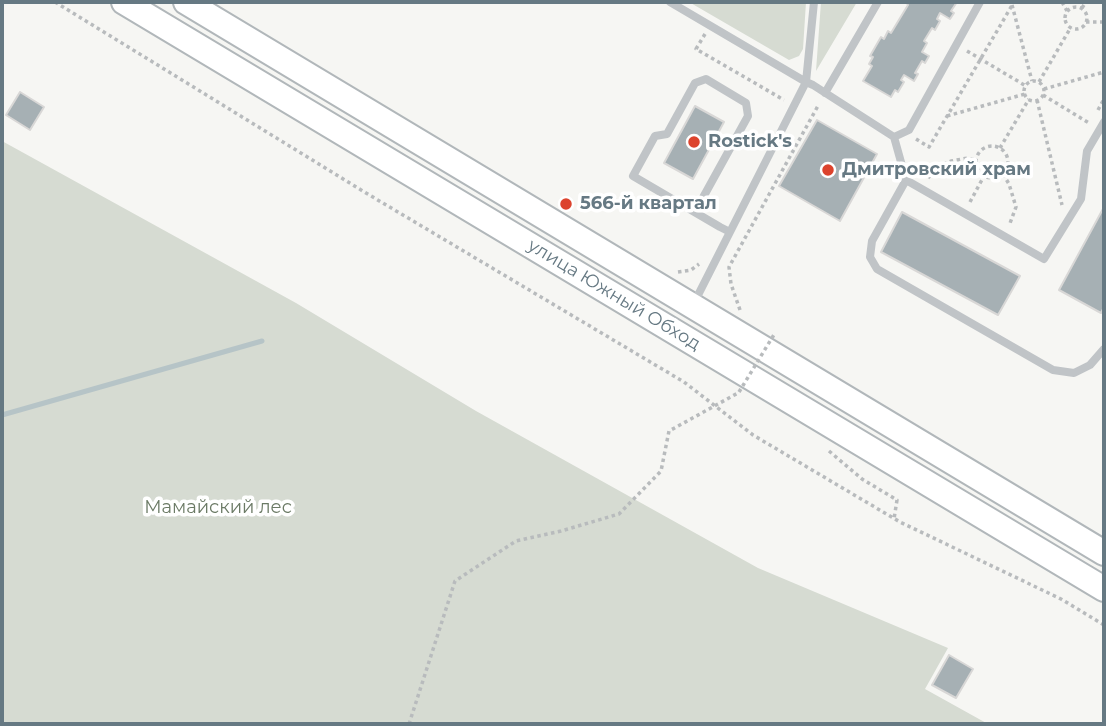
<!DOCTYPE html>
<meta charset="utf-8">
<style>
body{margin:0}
#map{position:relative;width:1106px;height:726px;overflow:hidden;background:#f6f6f3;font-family:Montserrat,sans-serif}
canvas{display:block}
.frame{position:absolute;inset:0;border:4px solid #667983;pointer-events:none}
</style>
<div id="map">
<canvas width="1106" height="726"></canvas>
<div class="frame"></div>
</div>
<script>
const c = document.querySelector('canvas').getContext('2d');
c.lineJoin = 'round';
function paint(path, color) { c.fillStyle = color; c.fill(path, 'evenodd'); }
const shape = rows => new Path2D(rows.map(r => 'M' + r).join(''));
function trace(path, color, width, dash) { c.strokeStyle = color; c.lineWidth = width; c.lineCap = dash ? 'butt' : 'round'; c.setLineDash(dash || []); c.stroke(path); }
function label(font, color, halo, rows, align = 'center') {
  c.font = font + ' Montserrat,sans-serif'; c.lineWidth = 7; c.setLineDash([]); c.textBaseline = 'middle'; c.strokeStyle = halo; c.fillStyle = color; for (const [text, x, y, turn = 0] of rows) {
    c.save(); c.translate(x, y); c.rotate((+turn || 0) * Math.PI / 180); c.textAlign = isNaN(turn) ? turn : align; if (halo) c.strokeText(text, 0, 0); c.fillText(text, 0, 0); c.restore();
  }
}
const green = shape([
 [689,2,806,2,803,49,799,56,789,60],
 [821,2,857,2,816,71],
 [2,141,296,303,476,411,758,568,948,648,925,689,988,724,2,724]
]);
const stream = shape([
 [2,415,262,341]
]);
const building = shape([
 [906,2,957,2,951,11,954,13,950,19,940,13,937,19,940,21,935,30,932,28,924,41,927,43,922,52,929,56,925,63,922,61,915,73,918,74,914,81,904,75,901,80,904,82,898,92,895,90,891,97,863,81,872,66,869,64,873,57,870,56,881,37,884,39,888,31,891,33,908,5,906,2],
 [20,92,44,107,30,130,6,115,20,92],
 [695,106,724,122,693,179,664,163,695,106],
 [817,120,877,154,840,221,779,186,817,120],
 [1104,207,1104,307,1101,313,1059,290,1104,207],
 [902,212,1020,276,998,315,881,252,902,212],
 [949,655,973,669,956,698,932,685,949,655]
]);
const path = shape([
 [55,2,366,193,684,382,753,435,900,522,1061,599,1104,625],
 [1062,2,1067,11],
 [1012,5,1032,81],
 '1065 18a11 11 0 1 1 22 0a11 11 0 1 1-22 0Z',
 [1082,8,1086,2],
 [1086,22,1104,22],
 [705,34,696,49,784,100],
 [967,51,1026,86],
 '1024 91a10 10 0 1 1 20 0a10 10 0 1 1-20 0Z',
 [1039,82,1071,27],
 [1044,89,1104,72],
 [1043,95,1089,123],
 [1037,100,1062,205],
 [1098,110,1104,99],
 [947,116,1025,94],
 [916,139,929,147,1014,2],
 '976 162a16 16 0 1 1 32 0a16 16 0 1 1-32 0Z',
 [1000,148,1029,99],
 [1003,174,1009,184,1016,207,1009,226],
 [928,178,939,166,951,161,968,158,976,160],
 [970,202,984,176],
 [678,272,691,270,699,264],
 [740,310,731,284,729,267,819,104],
 [829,451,862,479,897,500,894,519],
 [409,724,455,581,516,541,561,531,619,514,661,471,669,431,738,393]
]);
const service = shape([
 [670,2,806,82,814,2],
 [825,93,878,2],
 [894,137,906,180,872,241,870,257,877,269,1053,370,1074,373,1090,365,1104,349],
 [906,180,1044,259,1081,199,1087,151,1104,122],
 [695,212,748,116,746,103,706,79,695,83,667,134,655,136,633,176,720,227,730,232],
 [694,303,806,82,813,85,894,137,909,130,980,2]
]);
const primary = shape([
 [124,2,1104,589],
 [186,2,1104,553]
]);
const pathBridge = shape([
 [739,392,775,333]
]);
const markers = [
 [694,142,7,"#dc432d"],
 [828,170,7,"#dc432d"],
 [566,204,7,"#dc432d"]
];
const poiNames = [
 ["Rostick's",708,142],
 ["Дмитровский храм",842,170],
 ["566-й квартал",580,204]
];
const streetNames = [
 ["улица Южный Обход",614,295,31]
];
const parkNames = [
 ["Мамайский лес",218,508]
];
paint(green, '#d6dbd2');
trace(stream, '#b6c4c7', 5);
paint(building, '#a6b0b4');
trace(building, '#d8d7d6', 2);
trace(primary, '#b1b7ba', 28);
trace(path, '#b8bbbd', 3.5, [3.5, 3.5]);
trace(service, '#c0c4c7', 8);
trace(primary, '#fff', 24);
trace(pathBridge, '#b8bbbd', 3.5, [3.5, 3.5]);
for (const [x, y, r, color] of markers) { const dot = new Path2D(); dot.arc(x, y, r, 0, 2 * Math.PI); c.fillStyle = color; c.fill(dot); trace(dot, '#fff', 2.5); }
label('bold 18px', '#667983', '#fff', poiNames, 'left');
label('18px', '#667983', '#fff', streetNames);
label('18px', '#6b7a65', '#fff', parkNames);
</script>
